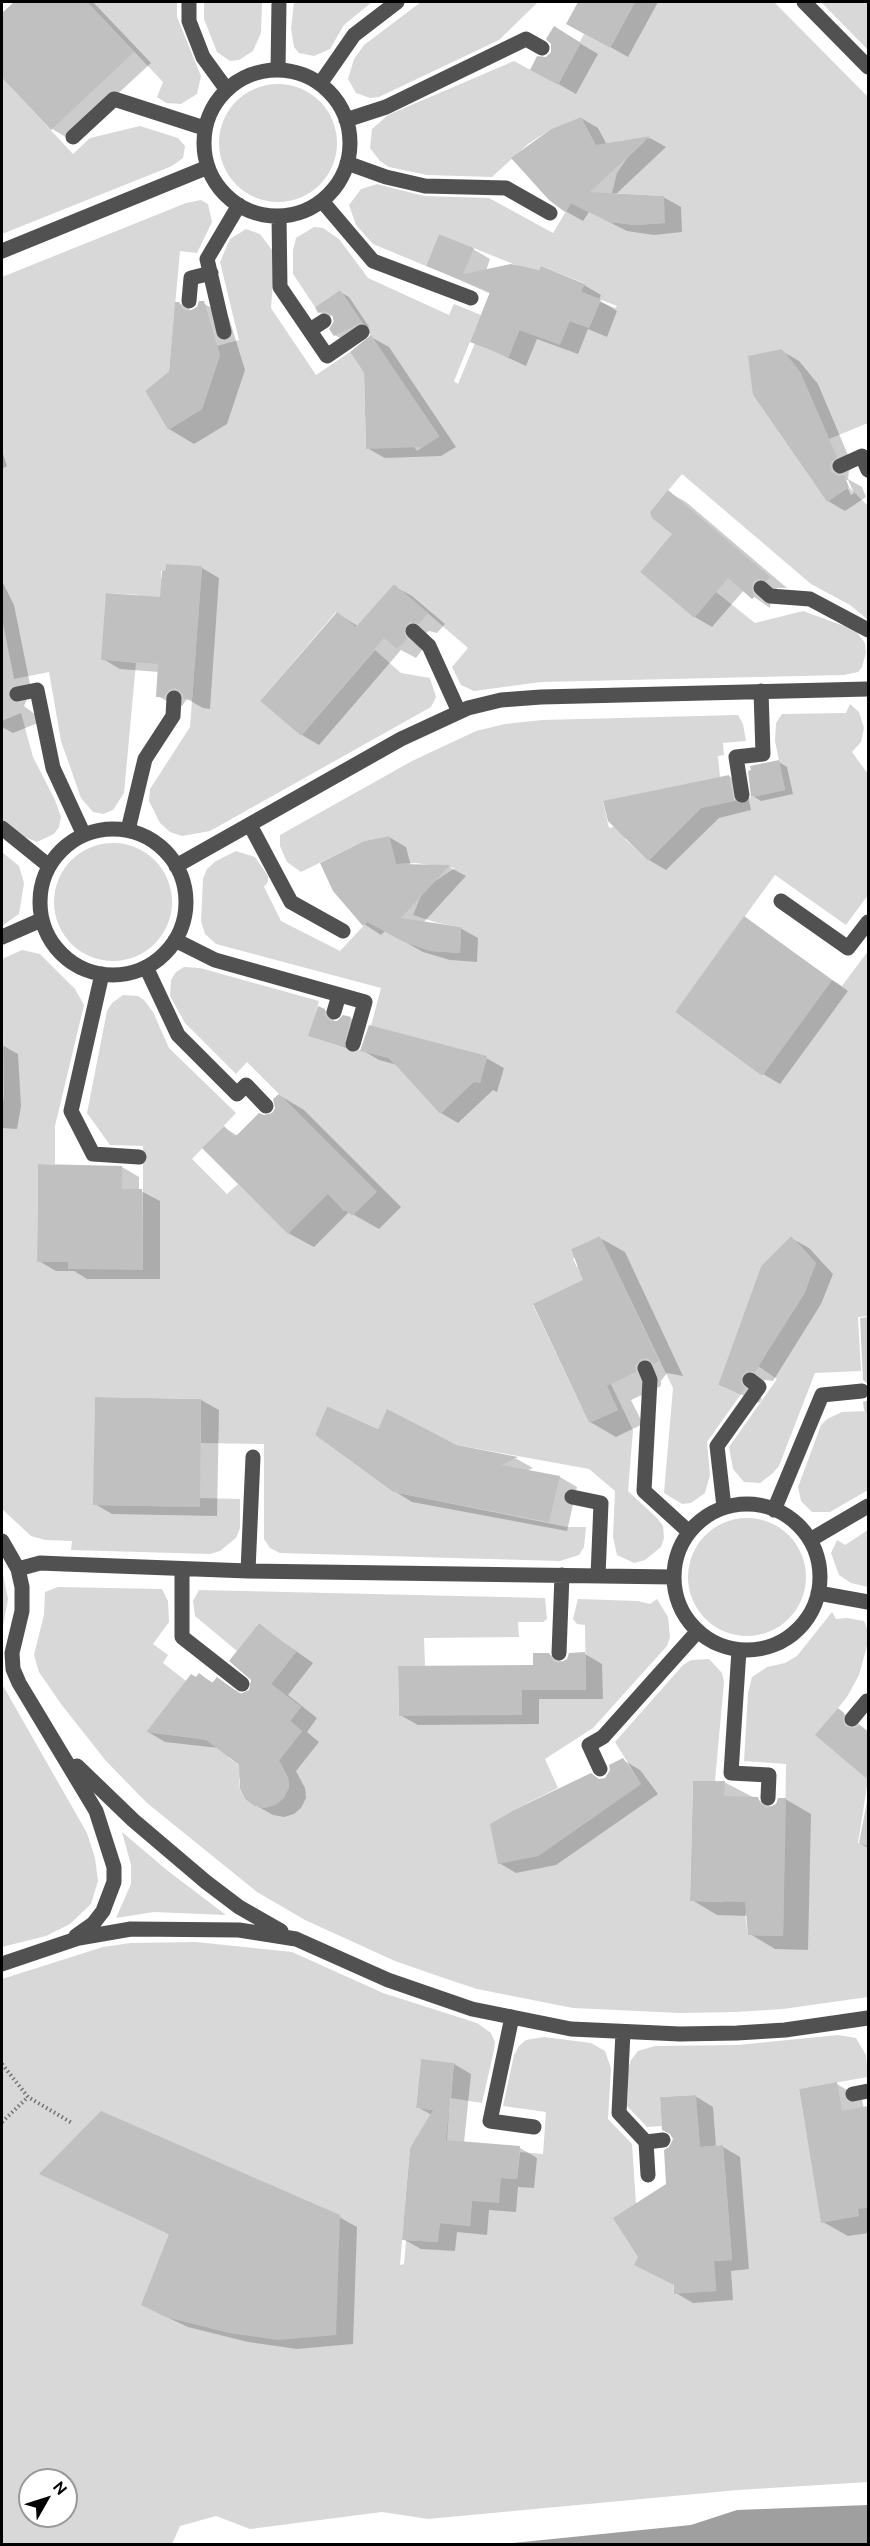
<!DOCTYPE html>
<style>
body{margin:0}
#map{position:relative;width:870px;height:2546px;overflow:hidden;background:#fff;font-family:Ubuntu,sans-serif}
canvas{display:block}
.frame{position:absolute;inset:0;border:3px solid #000;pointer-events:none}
.north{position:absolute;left:18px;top:2468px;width:60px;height:60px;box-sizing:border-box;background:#fff;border:2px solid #999;border-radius:50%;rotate:51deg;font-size:16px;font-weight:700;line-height:24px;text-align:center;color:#000}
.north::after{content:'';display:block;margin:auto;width:21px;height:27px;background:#000;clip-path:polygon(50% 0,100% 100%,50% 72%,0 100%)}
</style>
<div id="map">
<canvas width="870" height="2546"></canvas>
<div class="frame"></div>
<div class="north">N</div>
</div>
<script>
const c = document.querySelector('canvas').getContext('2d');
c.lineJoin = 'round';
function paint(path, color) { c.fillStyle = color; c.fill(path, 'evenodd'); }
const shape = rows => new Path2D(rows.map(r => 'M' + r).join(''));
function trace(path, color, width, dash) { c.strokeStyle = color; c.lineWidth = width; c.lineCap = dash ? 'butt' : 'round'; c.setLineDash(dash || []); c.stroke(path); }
const green = shape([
 [87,2,177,2,177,17,201,76,197,94,181,104,166,103,157,97,163,82],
 [204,2,262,2,261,33,253,51,239,60,230,61,217,52,204,19],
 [294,2,372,2,344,25,330,49,314,56,299,53,294,47,291,29],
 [421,2,538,2,499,40,379,97,370,98,356,93,348,79,354,59,364,45],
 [635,2,774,2,868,97,868,423,829,439,800,372,782,349,753,395,827,502,849,487,868,506,868,620,850,605,811,584,682,474,650,512,694,550,657,552,640,572,694,618,716,592,755,623,803,611,855,630,865,643,866,653,862,667,858,672,844,675,541,682,474,691,461,685,452,667,468,648,394,584,357,629,336,612,260,701,301,736,375,650,401,673,430,678,436,697,431,707,210,831,182,836,170,832,160,823,149,801,150,789,190,727,202,567,166,564,165,571,161,571,161,579,165,580,161,624,137,622,139,595,107,593,102,659,136,663,124,793,113,810,103,814,93,812,81,798,61,741,49,672,14,679,2,618,2,277,186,203,201,200,208,204,212,222,197,253,180,251,169,371,145,391,168,430,202,409,220,355,217,346,239,340,220,262,230,239,246,229,260,234,272,250,275,258,271,308,316,375,350,352,364,373,366,448,398,448,398,423,417,451,439,436,340,290,315,307,293,274,293,250,296,238,314,227,323,228,339,239,368,278,449,315,454,304,481,315,454,381,458,384,475,343,508,357,520,329,570,321,589,328,600,302,615,308,617,306,581,292,584,283,541,266,538,274,439,234,426,266,373,244,356,225,349,205,361,189,377,184,424,196,489,198,553,233,571,203,608,222,636,225,664,223,663,196,612,193,617,173,628,157,645,141,625,140,588,149,581,117,551,129,528,144,492,177,427,175,389,167,380,161,370,148,372,129,388,115,514,61,558,85,584,34,610,48],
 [821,2,868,2,868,50],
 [2,78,73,154,90,138,140,126,178,138,185,146,183,158,172,166,2,234],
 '219 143a59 59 0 1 1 118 0a59 59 0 1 1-118 0Z',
 [850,704,859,712,864,728,861,742,852,752,868,774,868,895,846,925,775,875,675,1012,762,1076,832,980,842,986,868,951,868,1316,858,1317,861,1371,815,1373,779,1466,773,1473,760,1483,744,1482,733,1469,729,1447,777,1379,758,1366,804,1294,816,1263,791,1236,761,1266,718,1385,741,1394,707,1442,710,1475,705,1493,691,1503,682,1504,664,1493,673,1388,600,1236,571,1249,575,1257,573,1259,577,1267,579,1266,598,1307,561,1291,533,1305,589,1423,618,1410,594,1359,605,1372,633,1430,628,1491,657,1518,663,1526,664,1538,661,1547,645,1560,634,1563,617,1555,613,1537,615,1491,589,1469,457,1445,387,1410,378,1429,327,1406,315,1435,393,1492,567,1527,586,1527,584,1547,579,1555,560,1561,280,1553,270,1548,264,1539,264,1444,201,1443,201,1399,95,1397,94,1505,200,1507,200,1498,240,1499,240,1528,236,1538,220,1551,210,1554,71,1550,72,1541,45,1540,31,1536,2,1509,2,1111,4,1095,2,959,22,950,40,954,75,989,84,1005,55,1126,55,1164,38,1164,37,1262,68,1262,68,1269,143,1269,143,1146,110,1145,87,1113,107,1011,112,1003,123,995,138,996,144,1000,153,1012,169,1048,236,1113,192,1159,227,1194,238,1184,288,1233,307,1170,344,1211,346,1210,352,1216,376,1191,247,1062,236,1074,185,1023,170,996,171,980,176,972,184,967,200,968,319,1001,309,1036,389,1058,440,1114,463,1092,446,1074,480,1083,487,1057,371,1026,381,988,216,944,205,934,201,921,203,879,207,869,216,861,236,851,255,857,268,876,268,882,264,887,281,921,340,951,369,920,404,942,431,951,460,953,461,927,438,923,413,915,421,896,434,882,455,868,415,863,396,864,389,836,364,841,301,872,287,862,280,846,280,835,412,761,476,731,505,724,542,720,738,715,743,724,746,741,723,743,724,755,718,756,720,777,603,802,609,828,643,821,625,839,648,861,701,808,785,790,775,741,776,723,782,714,846,713],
 [21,713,33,757,55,800,61,817,59,827,54,834,37,842,20,835,2,819,2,721],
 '54 902a59 59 0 1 1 118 0a59 59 0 1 1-118 0Z',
 [2,852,19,866,24,883,19,914,2,926],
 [868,1411,868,1490,830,1512,812,1512,801,1501,798,1487,821,1425,827,1419,842,1412],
 '688 1577a59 59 0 1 1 118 0a59 59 0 1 1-118 0Z',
 [868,1530,868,1587,851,1583,839,1575,831,1553,837,1540,845,1545],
 [2,1569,8,1599,2,1632],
 [58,1587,162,1589,168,1601,169,1622,153,1644,168,1655,163,1663,186,1681,146,1732,219,1741,229,1758,244,1769,239,1779,240,1790,245,1799,254,1806,265,1808,289,1788,288,1777,277,1763,302,1731,290,1721,301,1707,271,1684,296,1652,259,1623,237,1651,195,1616,193,1601,199,1590,545,1598,547,1619,543,1622,518,1622,519,1637,424,1638,425,1666,398,1667,399,1715,522,1715,522,1687,586,1690,585,1625,577,1624,573,1619,578,1599,638,1601,650,1604,657,1599,668,1617,670,1637,667,1646,593,1728,545,1759,558,1788,514,1810,491,1824,498,1863,538,1856,641,1784,615,1742,683,1665,691,1660,709,1659,722,1673,724,1682,715,1781,693,1781,690,1901,722,1902,723,1871,749,1871,748,1914,745,1914,748,1935,783,1936,786,1764,744,1761,748,1693,752,1677,767,1667,785,1663,797,1656,832,1612,836,1619,847,1618,864,1621,868,1631,868,1642,859,1675,847,1697,816,1735,868,1780,858,1843,868,1846,868,1997,783,2009,736,2012,680,2013,573,2008,477,1989,438,1976,395,1961,305,1920,257,1892,147,1803,106,1761,61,1704,39,1672,34,1655,44,1615,45,1592],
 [2,1684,87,1833,95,1858,98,1881,91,1904,70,1924,46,1936,2,1947],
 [122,1832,168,1871,226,1915,154,1912,116,1918,131,1884,131,1865],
 [196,1942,292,1952,383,1993,477,2023,491,2033,495,2042,494,2050,482,2103,451,2098,454,2063,421,2060,416,2108,449,2112,447,2140,413,2143,410,2148,400,2265,404,2264,406,2240,437,2242,440,2223,470,2226,472,2201,501,2178,517,2179,520,2152,543,2154,546,2112,503,2106,514,2055,519,2046,526,2040,544,2037,591,2043,605,2051,611,2068,608,2119,632,2144,636,2204,673,2270,674,2293,716,2291,714,2261,732,2260,723,2145,700,2147,695,2095,660,2097,662,2126,647,2127,627,2106,628,2069,631,2060,638,2051,655,2046,738,2045,838,2035,856,2038,866,2055,868,2077,799,2089,821,2222,859,2216,853,2184,868,2181,868,2482,738,2490,428,2519,382,2512,250,2529,216,2516,180,2526,172,2544,2,2544,2,1979,103,1947,131,1943],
 [30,2480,66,2480,66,2516,30,2516]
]);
const water = shape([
 [868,2505,868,2544,503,2544,691,2525,737,2510]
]);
const shadow = shape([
 [16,2,93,2,151,63,69,139,52,129,2,76,2,15],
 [579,2,658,2,628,57,568,23],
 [571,38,598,54,576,94,532,69],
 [581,118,598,128,607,145,650,138,666,147,615,195,663,197,681,207,682,232,654,235,627,231,589,212,583,221,565,211],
 [473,249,490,259,486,271,584,285,601,295,599,300,617,311,607,337,588,329,578,354,537,339,526,366,472,341,491,294,428,266],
 [340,292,349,297,369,327,344,340,335,335,333,315,328,317,319,312],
 [179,303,192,311,203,303,229,318,245,370,227,424,194,444,169,429,171,372],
 [371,337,389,347,456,447,441,456,385,458,367,448],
 [782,351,799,361,818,384,853,467,849,471,848,479,862,487,866,497,845,511,828,501],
 [844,480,848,480,854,493,851,495],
 [2,451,7,466,2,469],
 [668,492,686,502,787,588,777,588,771,592,770,608,744,590,712,627,695,617,674,534],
 [202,568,219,578,210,709,203,708,187,699,182,706,175,706,158,696,159,672,120,669,103,659,162,598],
 [2,581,14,605,32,694,28,697,24,706,36,715,38,723,13,733,2,727],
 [394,586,412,596,445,624,437,633,429,631,423,635,423,649,416,658,401,650,319,745,302,735,337,613,359,627],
 [779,762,787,767,793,794,761,801,753,796],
 [729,776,746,787,751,810,719,818,666,870,649,860],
 [389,837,406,847,411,866,449,867,466,876,423,923,460,928,478,938,477,962,450,960,423,952,385,931,381,935,364,924],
 [745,918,848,991,780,1084,763,1074],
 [324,1010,333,1015,334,1023,350,1018,359,1023,352,1050,310,1035],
 [2,1045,18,1054,21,1106,17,1129,2,1128],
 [362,1050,486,1058,504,1068,497,1092,493,1090,458,1123,441,1113,397,1065,379,1060],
 [279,1095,304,1110,401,1207,379,1229,349,1212,314,1247,288,1233,225,1128,238,1136,264,1117,273,1115],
 [122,1167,139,1177,139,1190,160,1201,160,1279,87,1279,74,1271,56,1271,39,1261],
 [600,1238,625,1252,683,1376,667,1373,661,1381,661,1386,631,1400,643,1424,616,1437,590,1422,585,1281],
 [791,1238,809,1248,833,1274,821,1304,773,1381,765,1380,759,1384,758,1394,762,1399,759,1403,720,1385],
 [868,1317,868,1384,863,1380,860,1318],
 [96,1399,201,1400,219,1410,217,1516,112,1514,95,1504],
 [868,1400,868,1413,864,1410,863,1402],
 [378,1431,517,1459,533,1468,526,1471,560,1477,577,1487,567,1531,412,1502,394,1491],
 [259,1625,313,1663,288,1695,317,1718,307,1732,319,1742,296,1771,305,1788,306,1798,301,1808,294,1814,284,1817,273,1815,255,1805,240,1764,219,1748,165,1742,148,1732,199,1675,214,1683,217,1679,242,1694,251,1692],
 [549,1654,563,1662,585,1654,602,1664,603,1699,539,1699,539,1724,418,1725,400,1715,534,1666],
 [839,1710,868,1731,868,1778,818,1735],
 [623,1760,640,1770,658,1794,556,1865,516,1873,499,1863,600,1780,605,1779],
 [724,1782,772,1807,785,1799,811,1814,808,1950,775,1949,750,1934,748,1916,717,1915,692,1900],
 [868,1797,868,1848,859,1843],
 [454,2064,471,2074,464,2143,520,2148,537,2158,534,2188,518,2187,516,2212,489,2210,487,2235,457,2232,455,2251,421,2249,403,2239,432,2115,417,2107],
 [837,2084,862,2099,864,2109,868,2108,868,2233,848,2236,823,2222],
 [695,2096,713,2107,716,2147,723,2147,740,2157,749,2269,731,2271,733,2300,693,2303,676,2293,668,2185,670,2149],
 [42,2173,339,2217,357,2227,353,2344,297,2349,248,2342,188,2327,160,2314,142,2304,171,2235]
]);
const building = shape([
 [14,2,87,2,134,52,51,130,2,78,2,13],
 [578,2,635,2,610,48,566,24],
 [554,26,581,43,558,85,530,70,537,56,546,57,551,52,551,44,546,39],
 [581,117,596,145,650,136,590,192,664,196,665,223,636,225,608,222,571,203,565,212,549,200,511,158,551,129],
 [439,234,474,248,463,274,511,264,539,270,541,266,585,284,581,292,601,299,589,328,570,321,560,345,519,330,509,357,470,342,490,292,426,266],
 [340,290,362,322,334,336,329,329,334,321,332,315,324,311,318,313,315,307],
 [199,301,204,301,220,355,202,409,168,430,145,391,169,371,175,302,179,302,183,309,189,311,197,307],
 [371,335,439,437,423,447,366,449,364,373,350,352],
 [782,349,800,372,837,457,830,464,831,471,838,476,844,475,849,487,827,502,753,395,748,356],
 [668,490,770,577,767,581,759,579,753,582,752,590,755,596,752,599,728,578,694,618,640,572,672,534,652,518,650,512],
 [166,564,202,566,192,700,184,699,182,693,175,688,169,690,164,697,156,697,158,664,101,660,106,593,160,597,162,571,165,571],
 [394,584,428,613,419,624,411,622,406,625,404,633,407,639,397,649,384,638,301,736,260,701,337,612,356,627],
 [779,760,785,790,751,797,748,771,751,770,750,766],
 [729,775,734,801,701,808,648,861,608,821,603,801],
 [389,836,396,864,450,865,401,918,461,927,460,953,431,951,404,942,367,922,363,926,333,891,320,863,364,841],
 [744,916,832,980,762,1076,675,1012],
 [318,1006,325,1009,325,1015,331,1021,337,1021,343,1015,351,1017,344,1047,308,1036],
 [369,1025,487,1056,480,1083,475,1081,440,1114,389,1058,360,1051],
 [279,1094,377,1192,352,1216,346,1210,344,1211,328,1194,288,1234,202,1148,224,1126,235,1137,259,1113,264,1115,272,1113,275,1108,273,1099],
 [38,1164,122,1166,122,1189,142,1189,143,1270,68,1269,68,1262,37,1262],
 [600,1236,659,1361,654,1364,647,1358,641,1359,635,1366,636,1372,607,1386,618,1410,589,1423,533,1304,583,1280,571,1249],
 [791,1236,816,1263,804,1294,755,1372,747,1371,742,1375,741,1383,745,1388,741,1394,718,1385,761,1266],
 [95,1397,201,1399,200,1507,93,1505],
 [327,1406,378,1429,387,1409,457,1445,518,1457,502,1465,560,1476,549,1522,393,1492,315,1435],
 [259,1623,296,1652,271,1684,301,1707,290,1721,302,1731,279,1760,288,1777,289,1788,284,1798,276,1805,265,1808,254,1806,245,1799,240,1789,239,1765,206,1740,146,1732,191,1674,196,1677,199,1673,212,1683,217,1677,240,1694,249,1690,251,1680,229,1661],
 [585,1652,586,1690,522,1690,522,1715,399,1716,398,1666,533,1665,533,1653,549,1653,553,1661,559,1663,567,1659,569,1653],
 [838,1708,844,1713,843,1722,846,1727,855,1728,860,1725,868,1732,868,1780,815,1735],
 [623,1758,641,1784,538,1856,498,1864,490,1824,514,1810,591,1773,599,1779,605,1778,610,1770,609,1765],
 [693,1781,725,1781,724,1796,758,1797,760,1803,767,1808,776,1804,778,1798,786,1798,783,1936,748,1935,745,1902,690,1901],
 [421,2059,454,2063,446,2140,520,2146,517,2179,501,2178,499,2203,472,2201,470,2226,440,2223,438,2242,402,2240,410,2148,433,2110,416,2108],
 [837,2082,842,2111,868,2106,868,2208,857,2209,859,2216,821,2223,799,2089],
 [696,2095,700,2147,723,2145,732,2260,714,2261,716,2291,674,2294,674,2285,634,2265,638,2257,613,2218,666,2184,664,2150,669,2147,673,2139,670,2134,662,2130,660,2097],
 [101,2111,340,2215,336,2335,278,2340,229,2333,169,2318,141,2305,169,2234,39,2174]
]);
const path = shape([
 [2,2064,28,2097,72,2123],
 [2,2122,28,2097]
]);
const minor = shape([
 [189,2,189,21,203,57,227,90],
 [804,2,868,67],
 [278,70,279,2],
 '204 143a73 73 0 1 1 146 0a73 73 0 1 1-146 0Z',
 [320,84,354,35,397,2],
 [346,120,386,107,526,39,542,48],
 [73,137,114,99,204,128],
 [347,163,386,177,425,186,506,188,550,213],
 [322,201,373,261,471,298],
 [279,216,280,287,327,356,362,332],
 [2,251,208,167],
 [189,301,191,278,211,273],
 [310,330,324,321],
 [224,332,207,259,239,205],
 [840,466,862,456,868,470],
 [761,588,770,596,810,599,868,630],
 [413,631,429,646,459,712],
 [17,694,37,690,53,768,84,835],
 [742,795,736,757,763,754,761,691],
 [250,825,291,902,343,931],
 [2,828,49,866],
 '40 902a73 73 0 1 1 146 0a73 73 0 1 1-146 0Z',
 [128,830,145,759,173,716,174,698],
 [176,866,401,739,468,708,501,700,541,697,868,689],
 [781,901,848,948,868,922],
 [2,937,41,920],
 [175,940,215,960,365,1002,353,1044],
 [146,967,178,1035,237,1094,246,1085,266,1106],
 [102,974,71,1111,93,1154,139,1157],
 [334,1012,339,995],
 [645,1368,650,1380,644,1491,689,1532],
 [572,1497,601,1503,598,1576],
 '674 1577a73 73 0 1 1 146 0a73 73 0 1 1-146 0Z',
 [724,1507,717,1446,759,1387,750,1380],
 [774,1510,822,1395,862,1391],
 [810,1540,868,1506],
 [2,1541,18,1569,22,1587,22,1611,12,1653,13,1669,19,1683,96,1811,114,1867,114,1882,103,1911,93,1924,76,1936],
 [18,1569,40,1563,64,1564,248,1571,673,1577],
 [182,1569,182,1637,242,1684],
 [248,1571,253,1457],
 [818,1593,868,1602],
 [739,1650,731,1773,769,1775,768,1798],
 [559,1653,562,1575],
 [852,1719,867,1701],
 [77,1766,133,1820,206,1882,239,1907,281,1931],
 [600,1769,589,1745,603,1737,697,1632],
 [2,1964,79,1938,131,1929,239,1930,296,1939,388,1980,472,2009,571,2029,680,2034,737,2033,785,2030,868,2018],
 [512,2017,490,2121,534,2127],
 [623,2032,619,2113,646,2142,648,2175],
 [853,2094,868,2091],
 [646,2142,663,2140]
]);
paint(green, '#d8d8d8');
paint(water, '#9f9f9f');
paint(shadow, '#0003');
paint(building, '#c0c0c0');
trace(path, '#737373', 4, [1.5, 3]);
trace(minor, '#515151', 15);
</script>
